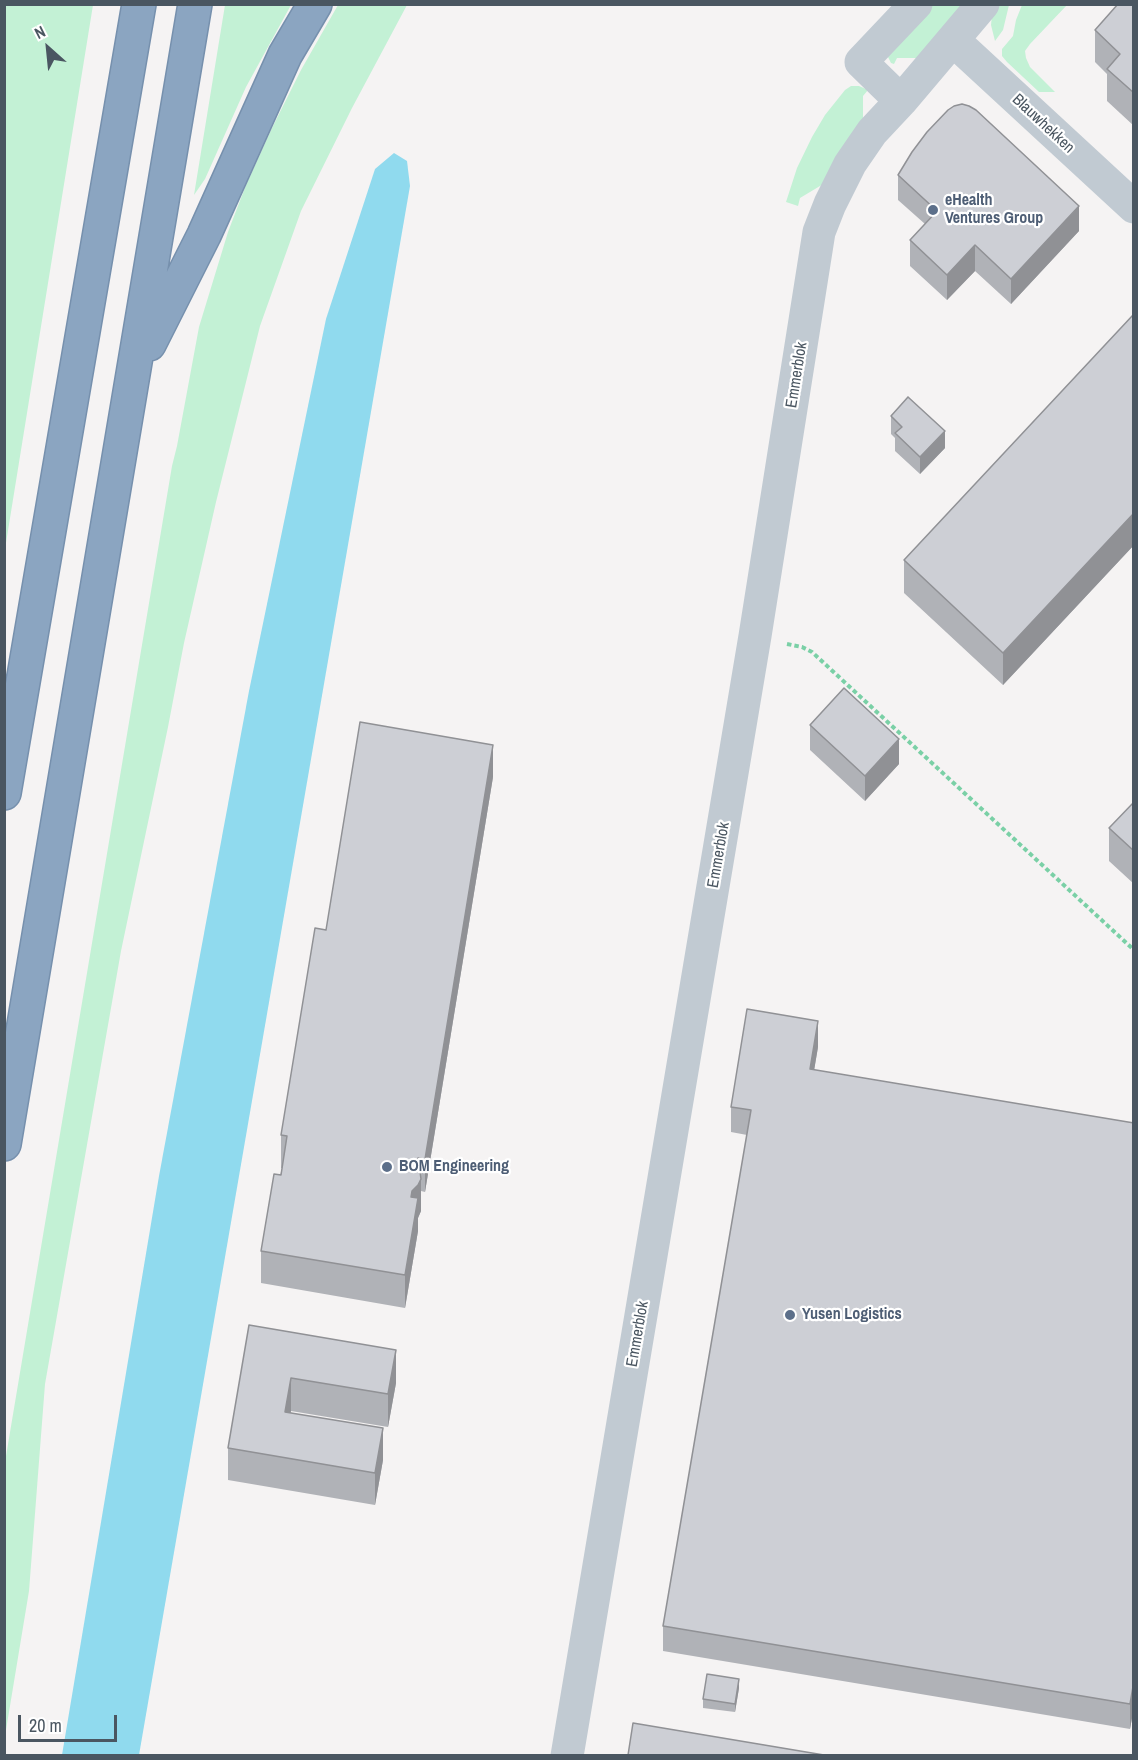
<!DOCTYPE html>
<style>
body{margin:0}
#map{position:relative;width:1138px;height:1760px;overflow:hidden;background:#f5f3f3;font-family:"Archivo Narrow",sans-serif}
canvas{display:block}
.frame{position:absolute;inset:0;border:6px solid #4a5661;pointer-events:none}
.north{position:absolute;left:18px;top:18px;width:60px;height:60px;-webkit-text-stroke:4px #fff;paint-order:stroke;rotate:333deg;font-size:16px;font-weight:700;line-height:24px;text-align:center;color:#4a5661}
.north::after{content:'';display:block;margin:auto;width:21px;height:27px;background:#4a5661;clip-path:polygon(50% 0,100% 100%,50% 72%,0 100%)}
.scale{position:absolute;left:18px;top:1715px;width:99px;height:27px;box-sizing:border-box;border:3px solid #4a5661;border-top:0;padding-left:8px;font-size:18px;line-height:21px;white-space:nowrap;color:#4a5661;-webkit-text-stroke:4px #fff;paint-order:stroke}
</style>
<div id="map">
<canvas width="1138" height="1760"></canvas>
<div class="frame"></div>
<div class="north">N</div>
<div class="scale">20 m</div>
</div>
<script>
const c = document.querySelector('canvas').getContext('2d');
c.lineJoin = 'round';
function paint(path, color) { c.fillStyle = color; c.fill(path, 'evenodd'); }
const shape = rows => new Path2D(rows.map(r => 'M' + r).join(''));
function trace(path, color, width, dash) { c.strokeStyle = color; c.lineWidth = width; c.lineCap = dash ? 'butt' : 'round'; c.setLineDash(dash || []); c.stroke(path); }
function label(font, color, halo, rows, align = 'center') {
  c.font = font + ' "Archivo Narrow",sans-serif'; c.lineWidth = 4.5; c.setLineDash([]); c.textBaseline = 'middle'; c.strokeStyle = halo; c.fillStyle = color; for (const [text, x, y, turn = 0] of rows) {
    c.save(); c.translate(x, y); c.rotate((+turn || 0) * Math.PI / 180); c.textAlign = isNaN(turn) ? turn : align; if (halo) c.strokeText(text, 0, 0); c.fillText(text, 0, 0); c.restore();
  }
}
const green = shape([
 [4,5,93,5,5,549,4,549],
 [225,5,291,5,246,87,205,179,194,195],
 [338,5,407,5,352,108,301,211,260,326,216,502,184,643,168,727,121,951,45,1384,29,1591,5,1736,5,1462,172,466,177,446,199,327,228,232,246,185,271,130,301,70],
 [926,5,964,5,919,58,897,58,894,64,891,63,886,53],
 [996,5,1009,5,1003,30,995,41,991,25,992,15],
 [1022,5,1067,5,1030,44,1025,51,1026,58,1030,67,1055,92,1039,92,1007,62,1002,56,1002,49,1013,36,1016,20],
 [851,86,859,86,868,90,863,96,863,121,825,183,800,198,798,206,786,202,797,168,812,137,825,115,845,90]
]);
const water = shape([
 [394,153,407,161,410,186,139,1755,62,1755,159,1176,249,691,326,319,375,169]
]);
const path = shape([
 [787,644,802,647,812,652,1134,950]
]);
const minor = shape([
 [953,40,1134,207],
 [901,101,861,62,916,4],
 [567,1756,755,636,819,232,830,204,850,164,872,132,901,101,983,4]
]);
const highway = shape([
 [149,344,204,235,285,55,315,4],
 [4,793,139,4],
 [4,1144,195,4]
]);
const wall = shape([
 [1134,4,1134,126,1107,101,1107,74,1095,62,1095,30],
 [898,175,1079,231,1011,304,975,271,947,300,910,266,910,240,925,224,898,200],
 [1133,315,1134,545,1003,685,904,593,904,560],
 [891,416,945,448,920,474,895,451,895,438,891,434],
 [810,725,899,764,865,801,810,750],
 [493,777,425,1192,421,1191,421,1211,418,1218,418,1231,405,1308,261,1283,261,1251,282,1168,281,1168,281,1135,326,930],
 [1134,802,1134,884,1109,861,1109,828],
 [818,1047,814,1070,1134,1123,1134,1707,1130,1729,663,1651,663,1626,747,1135,731,1132,731,1107],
 [249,1325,396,1383,388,1427,291,1411,290,1412,383,1460,375,1505,228,1480,228,1448],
 [739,1688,735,1712,703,1708,703,1699]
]);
const shadedWall = shape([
 [1079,206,1079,231,1011,304,1011,279],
 [975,245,975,271,947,300,947,275],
 [945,431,945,448,920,474,920,457],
 [1134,513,1134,545,1003,685,1003,653],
 [899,739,899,764,865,801,865,776],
 [493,745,493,777,425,1192,425,1159],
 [818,1021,818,1047,810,1095,810,1069],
 [418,1158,418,1185,421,1179,421,1211,418,1218,418,1231,405,1308,405,1275,411,1197],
 [396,1350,396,1383,388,1427,388,1394],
 [291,1378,291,1411,285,1444,285,1412],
 [383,1428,383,1460,375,1505,375,1473],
 [739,1679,739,1688,735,1712,735,1704],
 [1134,1681,1134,1707,1130,1729,1130,1704]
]);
const building = shape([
 [1118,4,1134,4,1134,93,1107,69,1120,54,1095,30,1118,4],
 [962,104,969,106,976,110,1079,206,1011,279,975,245,947,275,910,240,937,211,898,175,912,152,927,132,948,110,954,106,962,104],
 [1133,315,1134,513,1003,653,904,560,1133,315],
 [908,397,945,431,920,457,895,433,902,427,891,416,908,397],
 [844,688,899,739,865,776,810,725,844,688],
 [360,722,493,745,425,1159,418,1158,416,1165,420,1172,421,1179,418,1185,412,1191,411,1197,418,1198,405,1275,261,1251,274,1174,281,1175,287,1136,281,1135,315,928,326,930,360,722],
 [1134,802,1134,851,1109,828,1134,802],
 [747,1009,818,1021,810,1069,1134,1123,1134,1681,1130,1704,663,1626,751,1110,731,1107,747,1009],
 [249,1325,396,1350,388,1394,291,1378,285,1412,383,1428,375,1473,228,1448,249,1325],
 [707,1674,739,1679,735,1704,703,1699,707,1674],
 [633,1723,824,1755,628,1755,633,1723]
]);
const markers = [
 [933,210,6,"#5c6f8a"],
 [387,1167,6,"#5c6f8a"],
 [790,1315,6,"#5c6f8a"]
];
const streetNames = [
 ["Blauwhekken",1043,124,43],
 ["Emmerblok",797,375,-81],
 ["Emmerblok",719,855,-80],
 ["Emmerblok",638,1334,-80]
];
const serviceNames = [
 ["eHealth",945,201],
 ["Ventures Group",945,219],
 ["BOM Engineering",399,1167],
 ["Yusen Logistics",802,1315]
];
paint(green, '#c3f1d5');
paint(water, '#90daee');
trace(highway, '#7690ad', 36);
trace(path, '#7ad0a6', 4, [4.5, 3]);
trace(minor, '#c1cad2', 33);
trace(highway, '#8ba5c1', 33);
paint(wall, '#b0b2b7');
paint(shadedWall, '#909195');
paint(building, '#cdcfd5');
trace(building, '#909195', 1.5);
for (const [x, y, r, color] of markers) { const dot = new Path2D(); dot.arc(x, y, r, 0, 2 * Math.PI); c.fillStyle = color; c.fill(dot); trace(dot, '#fff', 2); }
label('16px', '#4a5661', '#fff', streetNames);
label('bold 16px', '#4e5e75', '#fff', serviceNames, 'left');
</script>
